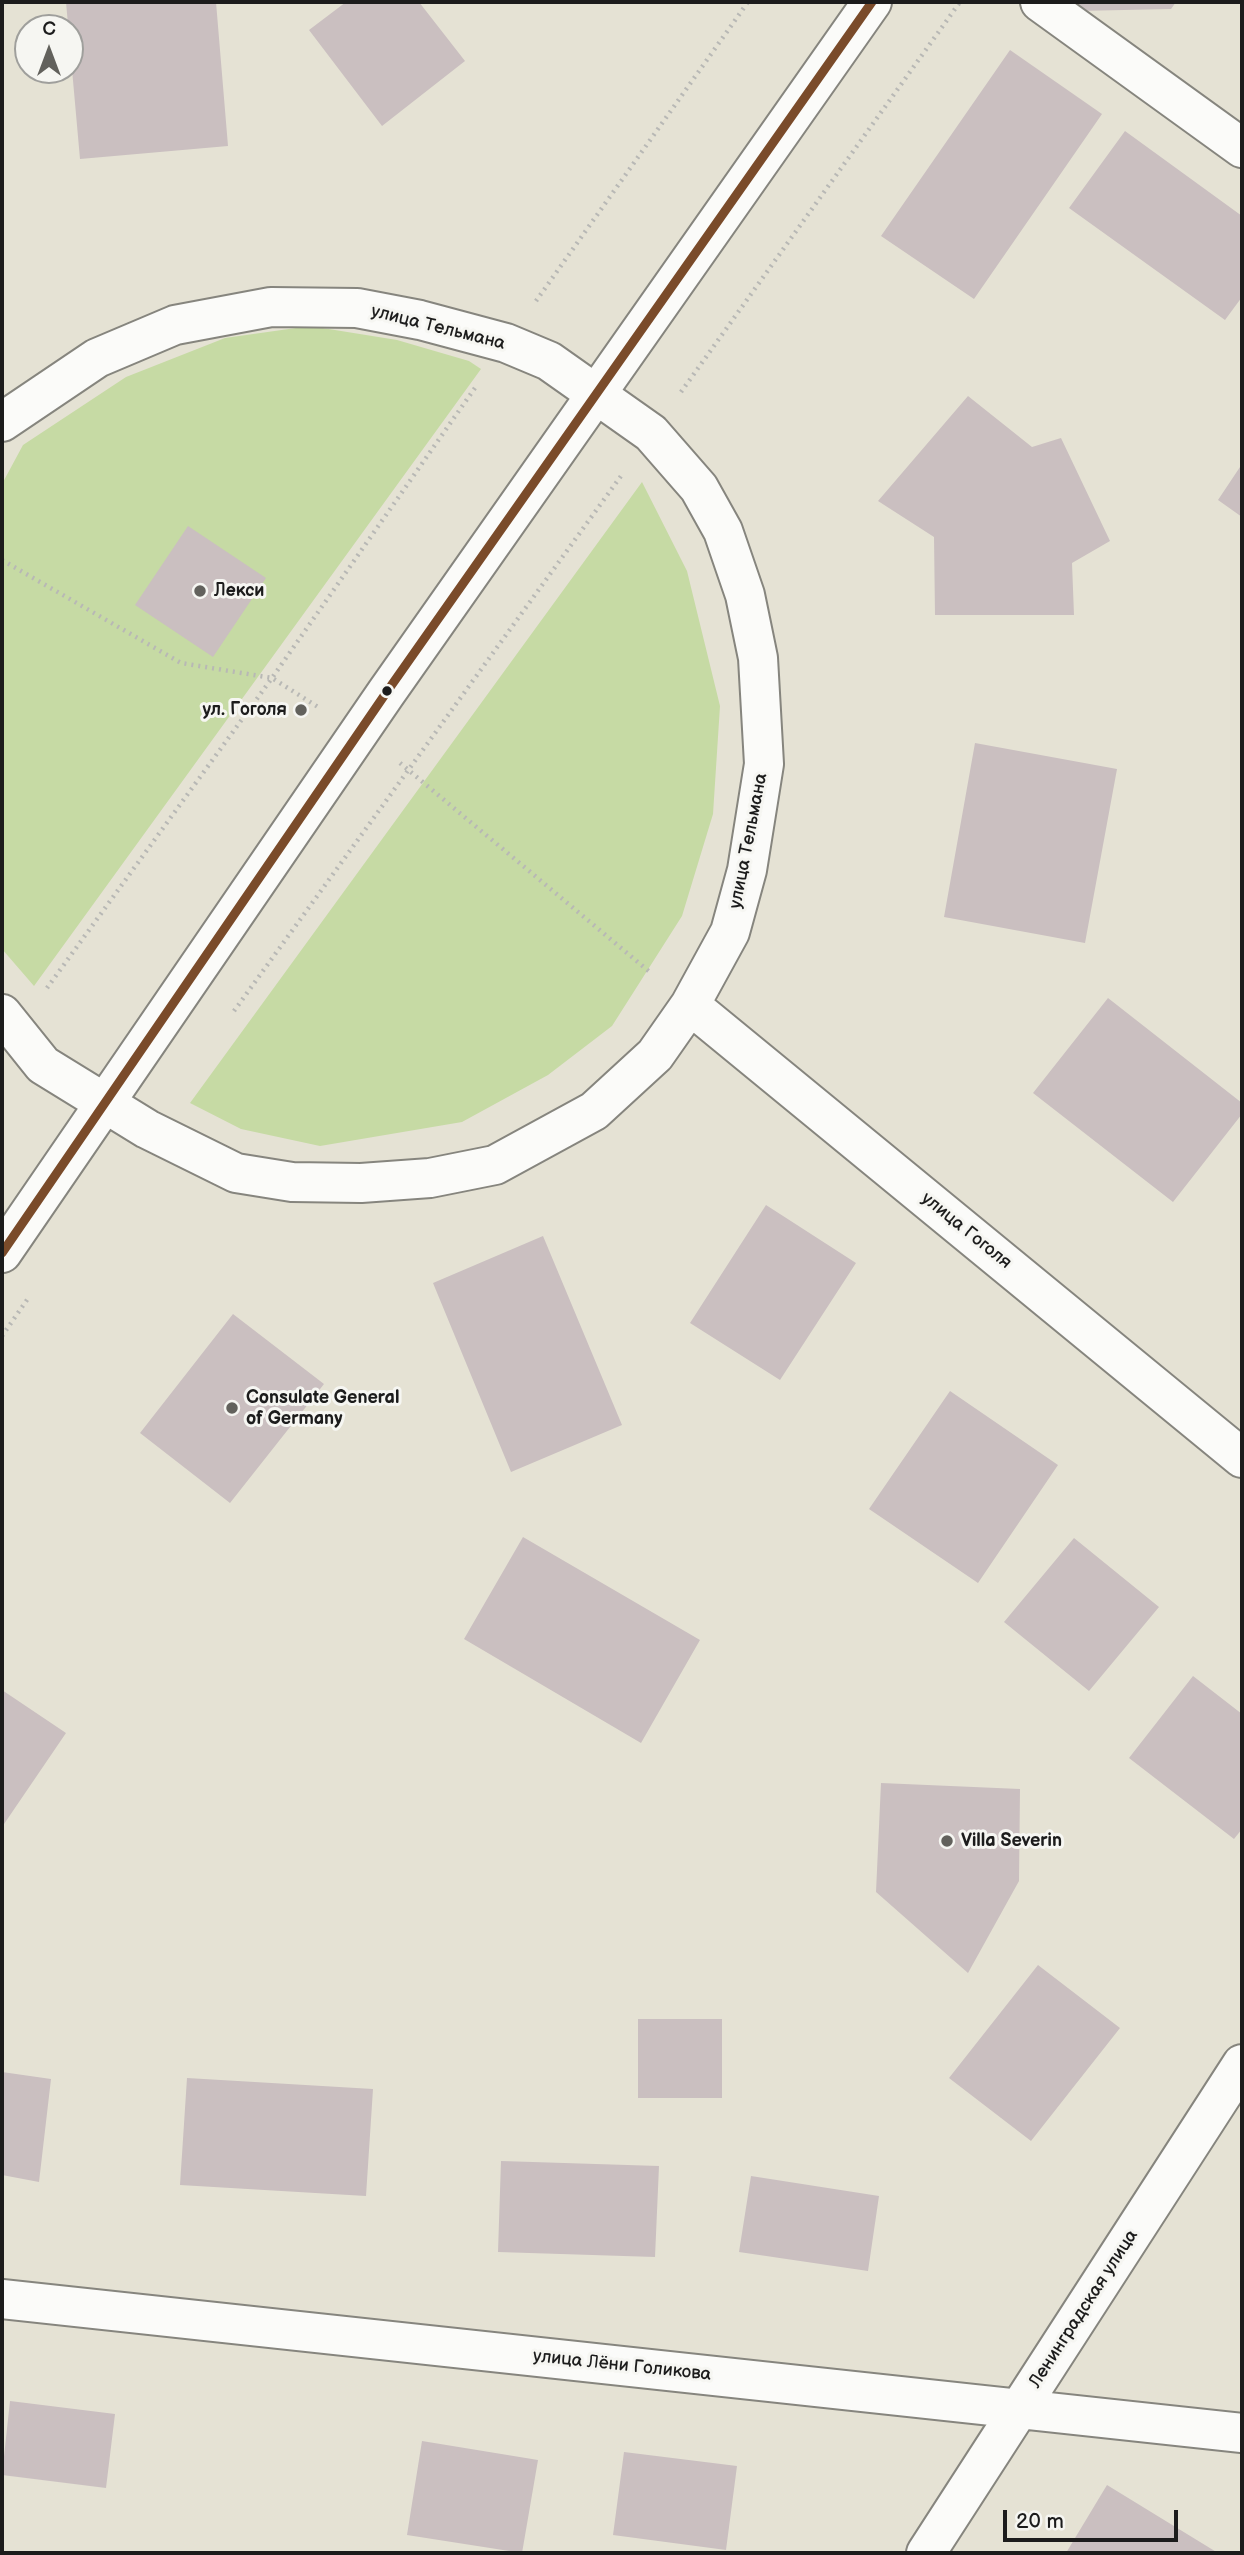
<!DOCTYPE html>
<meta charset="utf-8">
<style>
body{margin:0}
#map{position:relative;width:1244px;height:2555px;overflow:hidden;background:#e5e2d4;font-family:"Balsamiq Sans",sans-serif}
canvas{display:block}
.frame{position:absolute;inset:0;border:4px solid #1c1c1c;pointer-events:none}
.north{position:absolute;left:14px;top:14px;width:70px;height:70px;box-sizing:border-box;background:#f6f6f2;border:2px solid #9f9f9c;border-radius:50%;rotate:0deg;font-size:19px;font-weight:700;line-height:28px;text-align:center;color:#1c1c1c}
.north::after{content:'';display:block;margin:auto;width:24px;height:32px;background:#62615c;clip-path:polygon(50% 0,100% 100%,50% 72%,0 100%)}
.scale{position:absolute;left:1003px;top:2510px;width:175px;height:32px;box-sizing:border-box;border:4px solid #1c1c1c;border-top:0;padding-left:9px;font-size:21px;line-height:24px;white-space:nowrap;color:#1c1c1c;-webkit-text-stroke:5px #f6f6f2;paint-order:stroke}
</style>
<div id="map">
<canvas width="1244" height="2555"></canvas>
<div class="frame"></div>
<div class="north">С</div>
<div class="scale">20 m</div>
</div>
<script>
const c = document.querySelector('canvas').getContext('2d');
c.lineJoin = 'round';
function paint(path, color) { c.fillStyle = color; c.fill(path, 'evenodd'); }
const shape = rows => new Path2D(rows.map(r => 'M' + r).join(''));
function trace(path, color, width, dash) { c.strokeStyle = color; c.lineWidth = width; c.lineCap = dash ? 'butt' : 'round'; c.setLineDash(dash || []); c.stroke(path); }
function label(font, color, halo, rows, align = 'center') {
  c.font = font + ' "Balsamiq Sans",sans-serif'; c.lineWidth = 6; c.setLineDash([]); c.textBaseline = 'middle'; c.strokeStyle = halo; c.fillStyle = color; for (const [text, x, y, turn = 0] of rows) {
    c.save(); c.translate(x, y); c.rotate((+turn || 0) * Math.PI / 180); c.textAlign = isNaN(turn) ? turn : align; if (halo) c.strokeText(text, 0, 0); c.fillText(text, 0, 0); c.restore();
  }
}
const green = shape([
 [310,326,397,340,469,361,481,369,34,986,2,949,2,484,23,445,126,377,225,338],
 [642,482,687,571,720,706,713,814,682,916,612,1026,548,1075,462,1122,320,1146,241,1129,190,1103]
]);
const building = shape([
 [66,2,216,2,228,146,80,159],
 [346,2,419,2,465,61,382,126,309,30],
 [1077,2,1176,2,1171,9,1077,11],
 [1010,50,1102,114,974,299,881,236],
 [1125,131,1242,216,1242,297,1225,320,1069,208],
 [968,396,1032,447,1061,438,1110,541,1072,563,1074,615,935,615,934,537,878,501],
 [1242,464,1242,517,1218,500],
 [188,526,266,578,213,657,135,605],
 [975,743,1117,769,1085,943,944,917],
 [1108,998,1242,1103,1242,1114,1173,1202,1033,1093],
 [766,1205,856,1263,780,1380,690,1323],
 [543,1236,622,1425,511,1472,433,1283],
 [233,1314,324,1384,230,1503,140,1433],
 [950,1391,1058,1465,978,1583,869,1509],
 [523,1537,700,1640,641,1743,464,1639],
 [1074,1538,1159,1607,1089,1691,1004,1622],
 [1193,1676,1242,1714,1242,1829,1234,1839,1129,1758],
 [2,1690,66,1733,2,1827],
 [881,1783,1020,1789,1019,1881,968,1973,876,1892],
 [1038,1965,1120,2028,1031,2141,949,2078],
 [638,2019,722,2019,722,2098,638,2098],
 [2,2072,51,2079,39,2182,2,2175],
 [187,2078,373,2089,366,2196,180,2185],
 [501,2161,659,2166,655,2257,498,2252],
 [751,2176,879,2196,868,2271,739,2252],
 [10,2401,115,2414,106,2488,2,2475],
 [422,2441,538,2460,522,2553,407,2535],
 [624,2452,737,2466,726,2550,613,2535],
 [1107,2485,1218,2553,1066,2553]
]);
const path = shape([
 [536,301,748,2],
 [681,392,960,2],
 [2,560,181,663,272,678,318,707],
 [400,763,651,973],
 [47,988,272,678,477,385],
 [234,1011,621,476],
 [2,1336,29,1297]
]);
const minor = shape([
 [1040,2,1242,148],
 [2,422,97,358,175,325,271,307,357,308,420,320,506,343,549,361,651,433,699,488,723,531,745,595,758,658,764,764,747,870,730,932,690,1005,655,1055,594,1111,495,1165,430,1178,361,1183,292,1182,236,1173,147,1129,43,1065,2,1014],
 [690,1005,1242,1458],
 [2,2299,1242,2433],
 [926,2553,1242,2064]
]);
const major = shape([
 [2,1253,386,693,872,2]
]);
const bus1 = shape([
 [2,1253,386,693,872,2]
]);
const markers = [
 [200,591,7,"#62615c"],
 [387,691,6,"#1c1c1c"],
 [301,710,7,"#62615c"],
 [232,1408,7,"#62615c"],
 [947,1841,7,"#62615c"]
];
const streetNames = [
 ["улица Тельмана",438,328,14],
 ["улица Тельмана",749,841,-79],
 ["улица Гоголя",966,1231,39],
 ["Ленинградская улица",1084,2309,-57],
 ["улица Лёни Голикова",622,2366,6]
];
const poiNames = [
 ["Лекси",214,591],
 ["ул. Гоголя",287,710,"right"],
 ["Consulate General",246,1398],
 ["of Germany",246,1419],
 ["Villa Severin",961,1841]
];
paint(green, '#c6daa4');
paint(building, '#cabfc0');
trace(minor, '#86857e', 42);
trace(major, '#86857e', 42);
trace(path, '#b8b8b5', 4.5, [2, 5]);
trace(minor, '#fbfbf9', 38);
trace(major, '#fbfbf9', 38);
trace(bus1, '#7a4b2a', 9);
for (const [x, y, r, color] of markers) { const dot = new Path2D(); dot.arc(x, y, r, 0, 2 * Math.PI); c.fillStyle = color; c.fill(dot); trace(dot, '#f6f6f2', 2.5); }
label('18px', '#1c1c1c', '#f6f6f2', streetNames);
label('bold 18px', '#1c1c1c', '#f6f6f2', poiNames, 'left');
</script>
